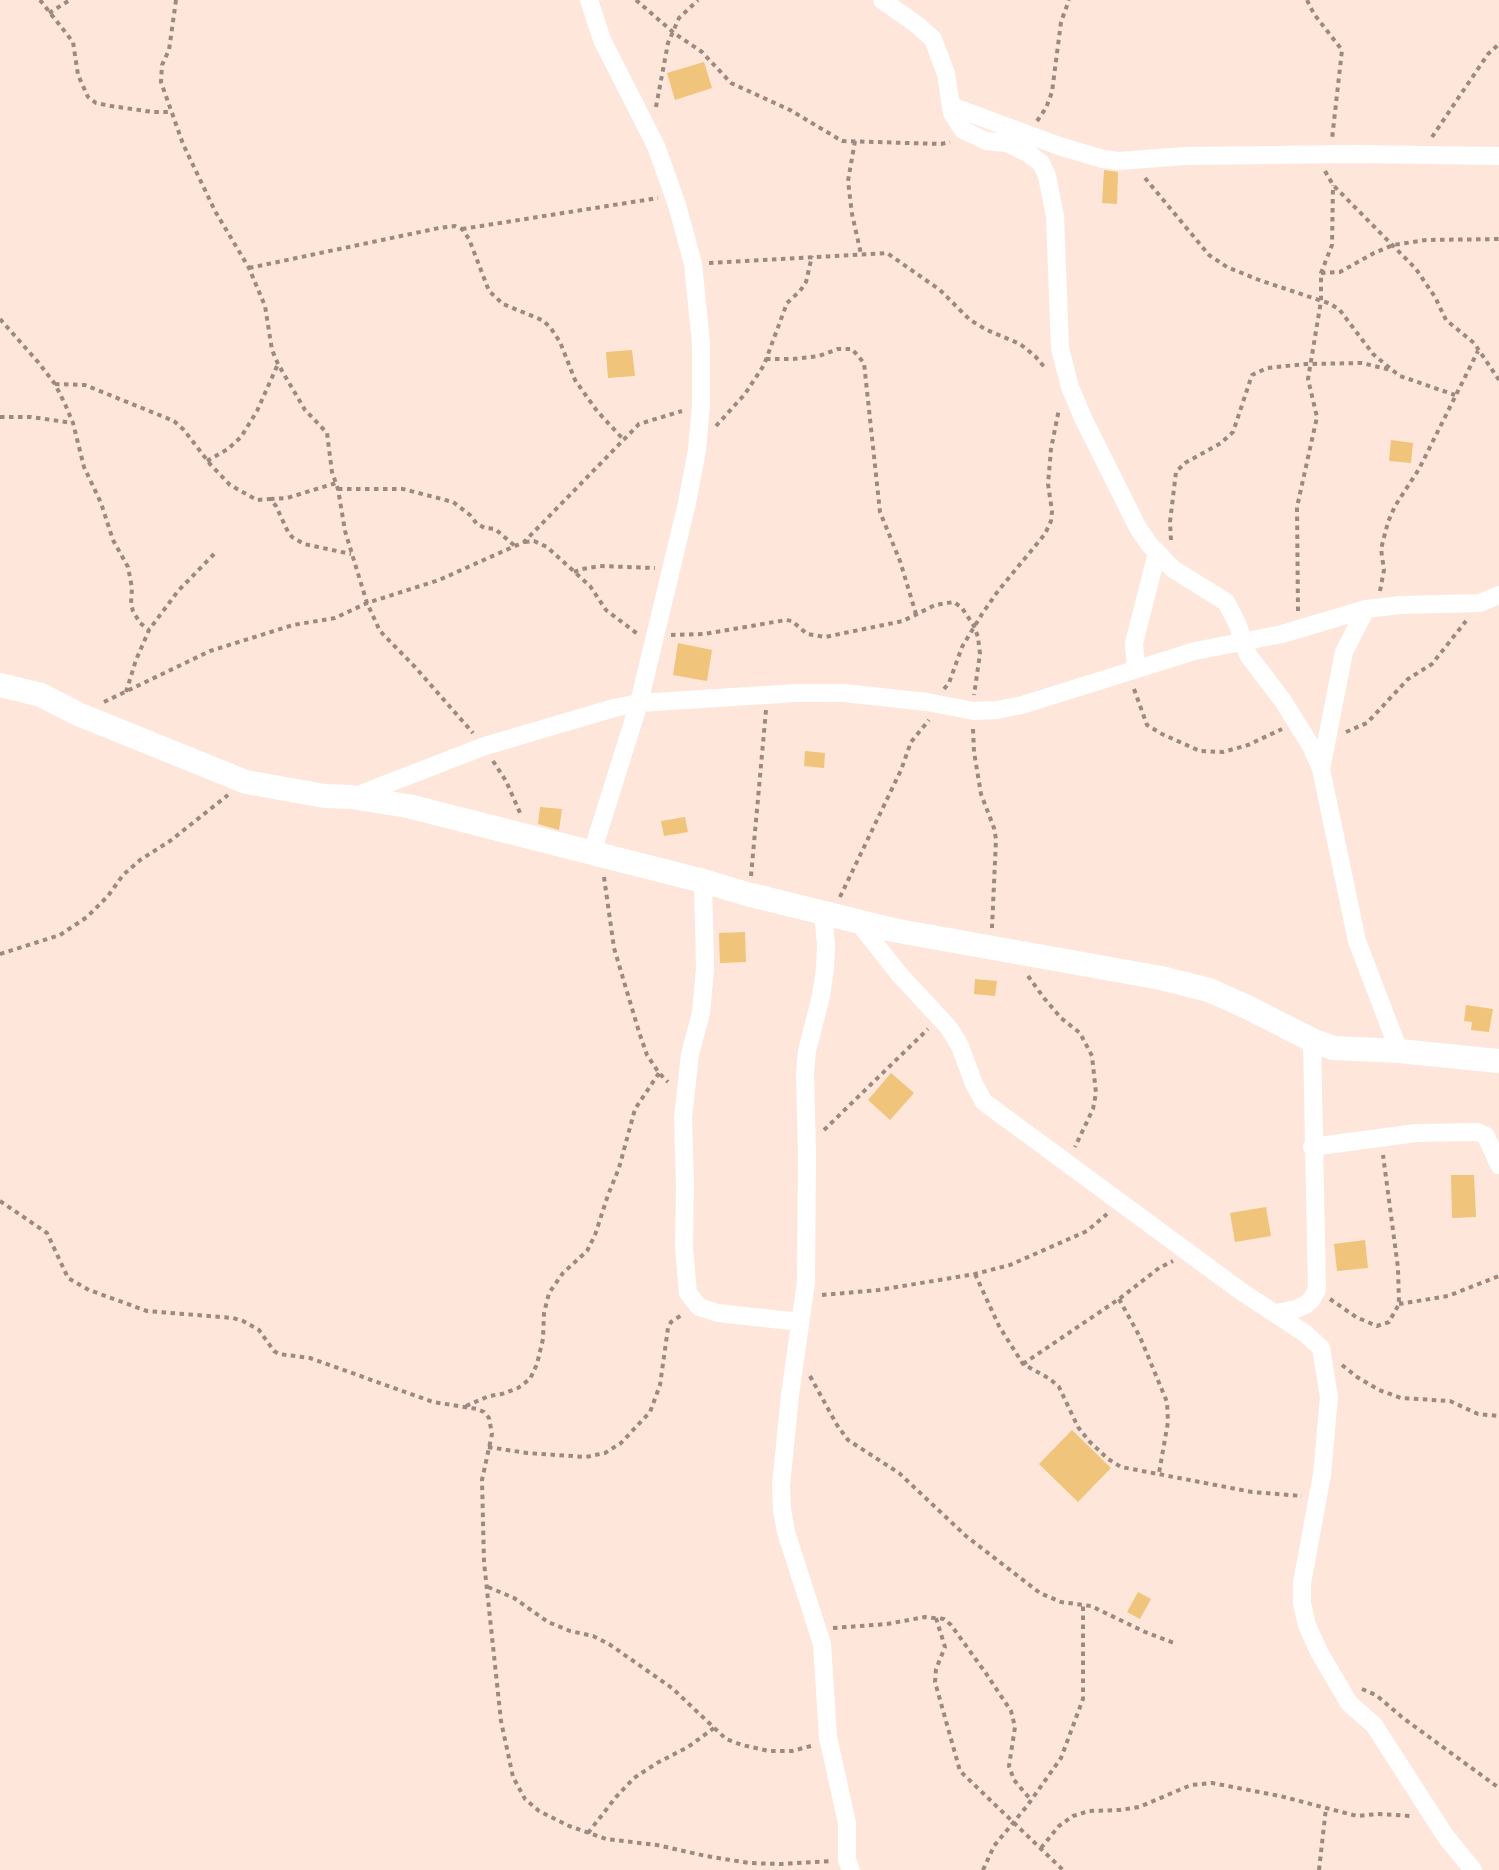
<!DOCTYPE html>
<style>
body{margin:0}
canvas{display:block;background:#fee6da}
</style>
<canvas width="1499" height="1870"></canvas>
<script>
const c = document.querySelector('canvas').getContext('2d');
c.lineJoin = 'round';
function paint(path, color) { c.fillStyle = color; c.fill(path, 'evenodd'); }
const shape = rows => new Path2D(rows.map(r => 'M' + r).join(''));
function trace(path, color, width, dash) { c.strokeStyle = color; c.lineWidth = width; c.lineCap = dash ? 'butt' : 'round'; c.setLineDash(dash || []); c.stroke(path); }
const building = shape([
 [704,62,712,88,675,100,667,73],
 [1104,170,1118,172,1117,204,1102,203],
 [632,350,635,376,608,378,606,352],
 [1391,440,1413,443,1411,463,1389,461],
 [678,643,712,650,707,681,673,675],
 [805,751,825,753,824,768,804,766],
 [540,807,562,809,559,830,538,824],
 [685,817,688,832,664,836,661,821],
 [745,932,746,962,720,963,719,933],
 [975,979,997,981,995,996,974,994],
 [1466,1005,1493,1009,1489,1032,1471,1030,1472,1022,1464,1021],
 [891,1073,914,1093,890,1120,868,1100],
 [1451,1175,1474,1175,1476,1217,1452,1218],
 [1266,1207,1271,1236,1235,1242,1230,1213],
 [1365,1240,1368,1268,1337,1271,1334,1244],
 [1072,1430,1111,1468,1078,1502,1039,1464],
 [1138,1592,1151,1599,1140,1619,1127,1612]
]);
const path = shape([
 [40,0,73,42,78,75,88,97,96,103,111,106,153,112,172,112],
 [176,0,169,50,162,65,161,82,183,144,215,211,249,268,265,306,272,350,278,364,305,410,327,433,332,472,338,489,345,531,367,603,380,631,415,667,473,733],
 [636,0,674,33,702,52,731,83,790,110,842,141,941,144,950,142],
 [1307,0,1314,14,1342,50,1332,139],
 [49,13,70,0],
 [656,107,668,43,679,18,698,0],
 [1037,121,1046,108,1052,92,1061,22,1069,0],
 [1432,137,1488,54,1499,44],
 [855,141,848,181,852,214,861,254],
 [1325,171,1333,185,1416,269,1435,297,1446,320,1474,343,1499,380],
 [1145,178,1209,255,1227,267,1259,280,1328,303,1339,309,1373,354,1392,370,1400,376,1455,395],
 [462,229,658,198],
 [709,263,887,253,940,290,970,320,987,330,1020,344,1035,356,1046,369],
 [249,268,439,228,455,226,462,229,469,239,489,291,503,304,542,320,550,327,560,342,575,380,597,411,623,439],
 [1321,273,1340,272,1374,253,1393,245,1426,240,1499,239],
 [0,319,38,362,55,384,65,404,73,423,84,467,101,503,113,540,128,567,132,588,131,604,133,611,140,623,149,630],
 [766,359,792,359,819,356,838,349,852,349,864,363,880,512,900,561,916,614],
 [55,384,85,385,174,421,184,430,210,464,230,485,257,500,270,499,276,506,288,532,292,537,304,544,351,554],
 [0,417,31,417,73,423],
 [716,426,745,394,764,365,787,303,800,291,806,282,812,256],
 [207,461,228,449,241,437,257,411,278,364],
 [338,489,403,489,453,502,470,515,477,524,485,528,495,529,515,546],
 [270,499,287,498,336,483],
 [1171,540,1170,522,1176,472,1185,463,1221,443,1233,432,1252,375,1267,368,1306,364,1362,363,1391,370],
 [525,542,534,541,547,547,590,586,606,610,639,635],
 [574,572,582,569,600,566,655,568],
 [1380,591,1384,570,1381,549,1388,522,1395,506,1419,469,1478,351],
 [1298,611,1297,507,1317,417,1308,379,1321,301,1321,273,1332,245,1333,185],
 [671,635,704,634,786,620,792,621,807,634,825,637,903,621,935,605,954,602,962,608,974,626,978,637,980,654,974,695],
 [944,689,949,683,962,647,982,614,998,591,1045,534,1051,521,1052,511,1048,484,1051,449,1059,409],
 [1134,689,1147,725,1162,734,1200,751,1223,752,1248,745,1282,729],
 [126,692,136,660,149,630,178,591,217,551],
 [104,702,210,651,293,625,335,618,367,603,439,580,524,542,639,424,682,411],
 [973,729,974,752,981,794,994,828,996,839,992,928],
 [1346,732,1367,723,1408,679,1432,664,1466,621],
 [493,761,506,781,521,815],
 [751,876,766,710],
 [604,877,614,948,639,1032,647,1055,659,1073,668,1082],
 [840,897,901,770,911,742,929,720],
 [0,954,60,935,87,917,108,896,123,875,140,860,170,841,228,795],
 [1028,976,1044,998,1061,1018,1080,1033,1092,1056,1096,1093,1093,1109,1075,1147],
 [824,1130,928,1029],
 [0,1201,47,1233,68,1278,89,1290,147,1311,233,1318,243,1321,259,1330,274,1351,279,1354,310,1358,433,1402,477,1409,484,1412,489,1418,492,1434,482,1480,484,1562,501,1721,513,1777,525,1799,539,1811,569,1826,606,1839,657,1845,706,1856,749,1863,781,1864,832,1861],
 [975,1274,999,1326,1023,1364,1050,1379,1059,1387,1078,1427,1089,1441,1108,1459,1121,1467,1132,1469,1252,1492,1302,1496],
 [822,1295,879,1290,975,1274,1010,1265,1087,1231,1107,1214],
 [1119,1299,1140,1337,1167,1402,1168,1422,1159,1473],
 [1330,1299,1356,1317,1377,1326,1389,1322,1399,1304,1398,1268,1383,1155],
 [1399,1304,1448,1296,1499,1276],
 [1023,1364,1119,1299,1159,1268,1173,1261],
 [1342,1365,1357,1377,1379,1390,1401,1398,1450,1401,1478,1414,1499,1416],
 [810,1376,837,1425,848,1440,899,1473,966,1536,1040,1593,1061,1602,1091,1606,1145,1632,1174,1643],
 [466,1406,489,1396,502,1394,518,1388,530,1379,537,1364,543,1339,544,1313,549,1293,563,1273,587,1251,595,1235,608,1195,619,1168,635,1109,659,1073],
 [488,1447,527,1453,586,1457,605,1453,621,1443,650,1412,660,1385,668,1328,671,1322,683,1314],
 [488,1587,514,1598,548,1622,570,1631,593,1636,609,1644,672,1688,726,1739,742,1745,769,1751,792,1751,811,1746],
 [936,1618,945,1647,936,1669,935,1682,960,1771,1063,1870],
 [833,1628,887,1624,925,1617,944,1619,951,1625,985,1672,1011,1711,1015,1727,1009,1766,1014,1780,1031,1800],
 [1362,1689,1376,1695,1403,1718,1499,1788],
 [588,1833,616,1797,634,1778,657,1763,688,1747,714,1728],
 [1041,1848,1059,1826,1073,1816,1089,1811,1120,1810,1139,1807,1191,1785,1212,1783,1280,1796,1357,1816,1378,1814,1411,1816],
 [983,1870,994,1846,1027,1806,1061,1758,1083,1699,1083,1605],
 [1319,1870,1326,1808]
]);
const street = shape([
 [589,0,602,40,656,146,677,205,693,264,701,343,701,405,697,450,687,503,639,703,592,853],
 [882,0,916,24,933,39,946,74,952,113,963,130,986,141,1007,143,1028,153,1041,163,1047,176,1055,216,1060,348,1070,387,1083,418,1138,528,1149,544,1173,569,1226,602,1237,623,1248,655,1283,701,1311,746,1321,769,1357,941,1399,1051],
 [951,106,1059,146,1103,159,1119,161,1185,156,1356,154,1499,156],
 [1136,668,1134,643,1157,553],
 [1321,769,1344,652,1366,609],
 [353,797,485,746,614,708,639,703,797,693,844,693,927,702,974,711,997,710,1022,705,1195,651,1282,634,1366,609,1400,605,1480,603,1499,595],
 [703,881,705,969,701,1013,690,1054,683,1118,685,1184,684,1248,688,1293,699,1307,718,1313,800,1322],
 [823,912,826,945,825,969,821,996,807,1051,805,1072,807,1154,806,1282,790,1395,781,1485,782,1509,786,1532,822,1644,828,1737,847,1823,847,1860,851,1870],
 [857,921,900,975,949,1028,960,1046,974,1084,984,1102,1242,1292,1306,1334,1321,1348,1329,1397,1322,1475,1302,1583,1302,1604,1307,1625,1319,1652,1349,1703,1374,1725,1446,1837,1473,1870],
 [1312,1147,1416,1133,1478,1132,1486,1136,1499,1165],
 [1276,1313,1296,1309,1305,1305,1311,1300,1317,1290,1312,1040]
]);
const secondary = shape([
 [0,685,41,695,78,714,246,782,325,796,351,797,408,806,703,881,747,894,893,930,1161,978,1209,990,1247,1007,1312,1040,1333,1048,1399,1051,1499,1061]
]);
paint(building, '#f0c47a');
trace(path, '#9b8a81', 4, [4.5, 4.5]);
trace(street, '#fff', 18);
trace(secondary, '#fff', 24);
</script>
